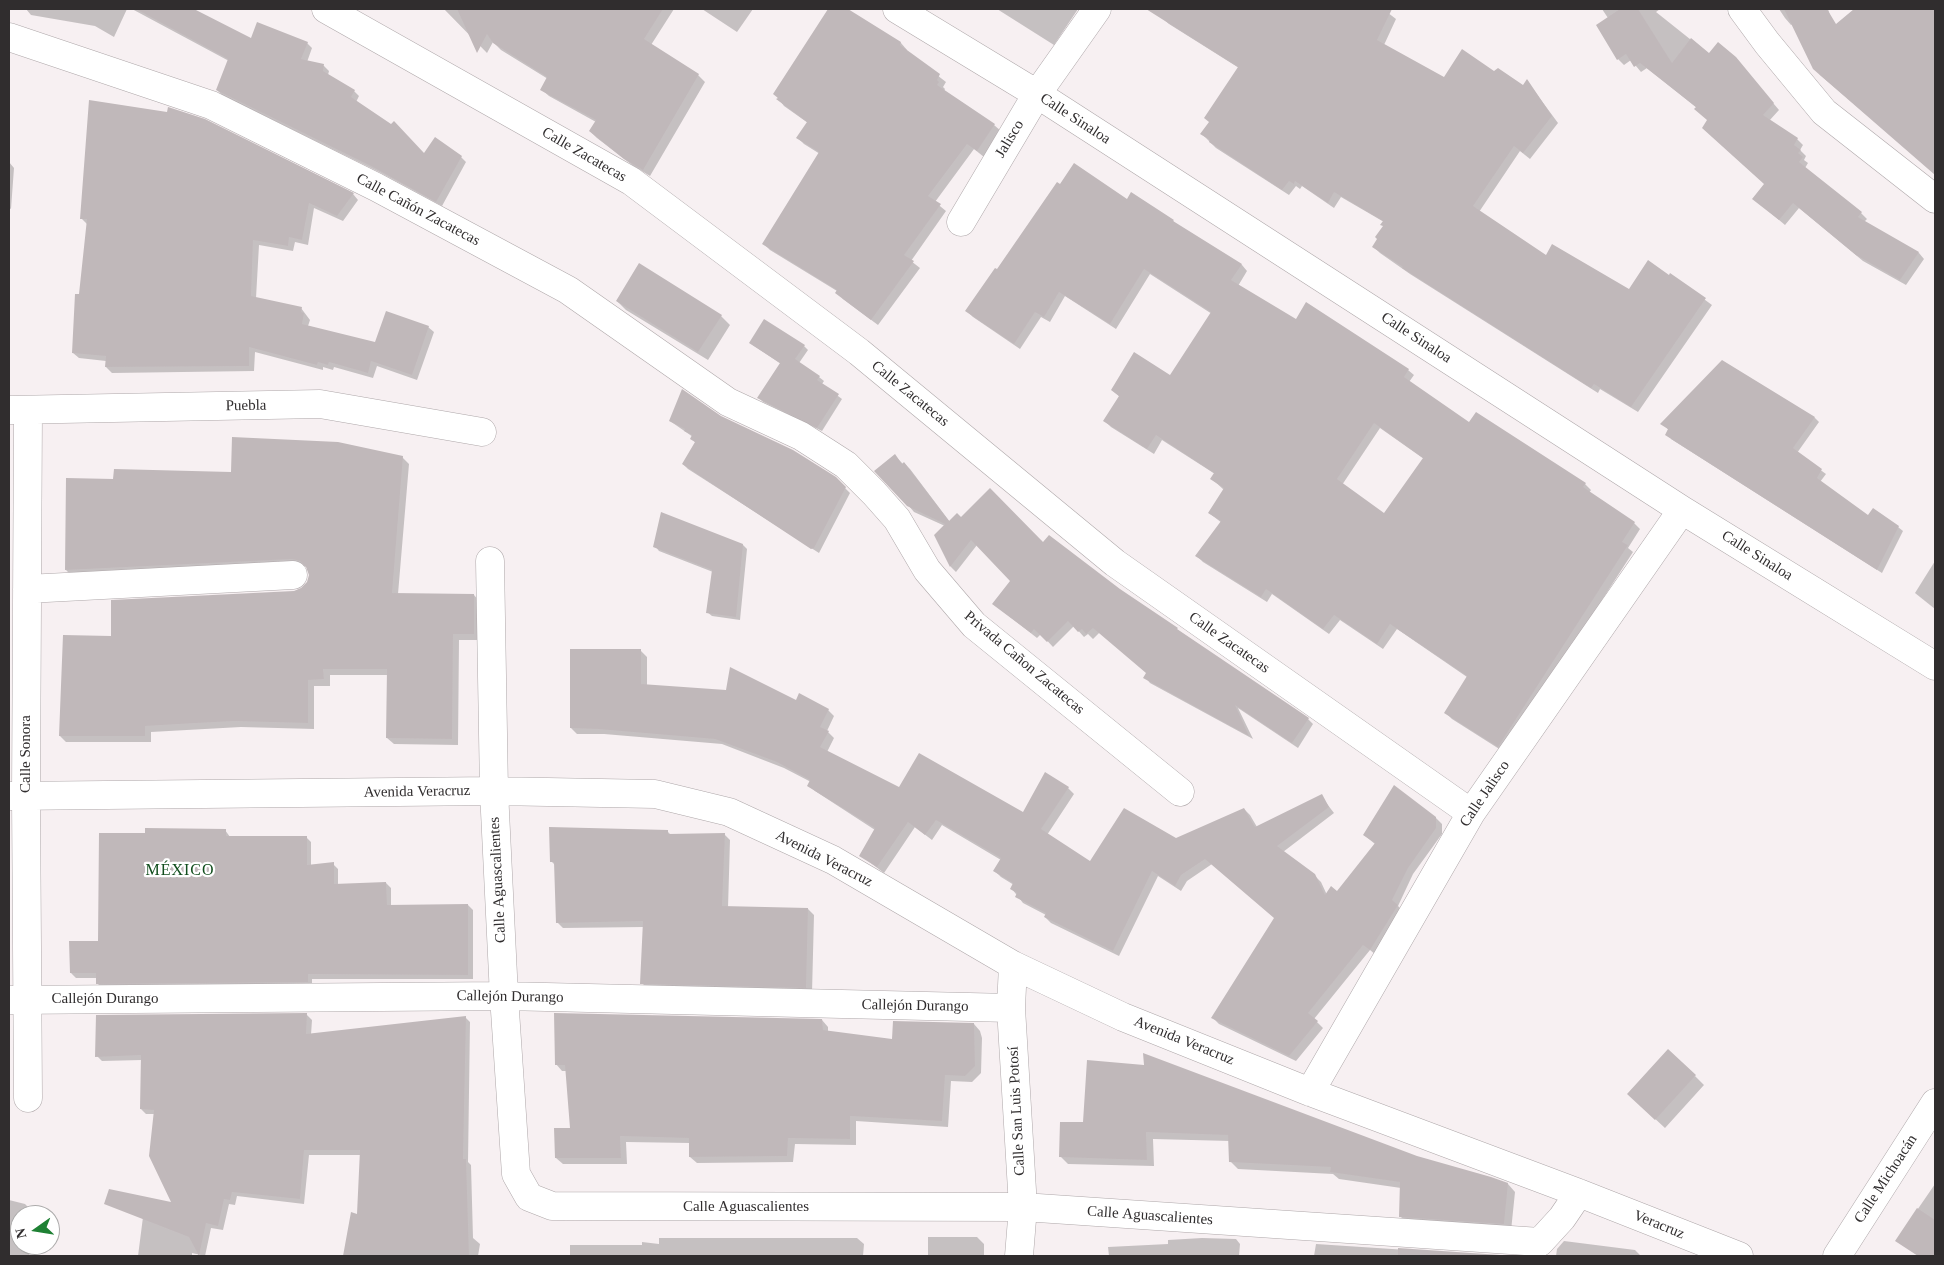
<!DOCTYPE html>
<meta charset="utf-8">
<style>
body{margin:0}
#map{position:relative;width:1944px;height:1265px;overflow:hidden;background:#f7f0f2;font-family:Georgia,serif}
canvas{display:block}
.frame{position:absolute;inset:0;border:10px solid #302d2e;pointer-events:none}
.north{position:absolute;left:10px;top:1205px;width:50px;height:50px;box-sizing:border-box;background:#fff;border:1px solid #acabab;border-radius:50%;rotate:257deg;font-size:14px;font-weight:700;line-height:20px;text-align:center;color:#302d2e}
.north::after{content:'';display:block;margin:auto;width:18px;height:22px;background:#1f8134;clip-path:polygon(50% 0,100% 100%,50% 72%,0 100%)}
</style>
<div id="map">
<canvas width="1944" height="1265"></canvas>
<div class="frame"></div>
<div class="north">N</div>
</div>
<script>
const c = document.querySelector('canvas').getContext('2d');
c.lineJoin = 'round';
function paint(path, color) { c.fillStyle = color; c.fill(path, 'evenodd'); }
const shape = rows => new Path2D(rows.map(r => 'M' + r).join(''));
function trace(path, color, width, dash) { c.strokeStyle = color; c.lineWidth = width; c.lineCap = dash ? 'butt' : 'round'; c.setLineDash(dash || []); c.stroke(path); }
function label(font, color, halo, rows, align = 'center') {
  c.font = font + ' Georgia,serif'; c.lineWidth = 4.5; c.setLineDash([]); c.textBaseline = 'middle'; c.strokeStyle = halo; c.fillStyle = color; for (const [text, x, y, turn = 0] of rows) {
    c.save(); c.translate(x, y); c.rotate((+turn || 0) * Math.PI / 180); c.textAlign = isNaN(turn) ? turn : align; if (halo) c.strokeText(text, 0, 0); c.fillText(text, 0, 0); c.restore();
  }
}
const shadow = shape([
 [26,9,127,9,114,37,95,26,31,15],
 [132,9,192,9,252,40,307,43,312,48,307,62,324,66,329,71,328,75,354,91,359,96,356,102,424,154,461,157,466,162,442,206,379,172,222,95,217,90,229,61],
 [444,9,674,9,651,45,698,75,705,82,650,176,632,165,597,138,590,131,596,122,549,96,542,90,548,79,501,50,493,42,487,53],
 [702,9,753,9,737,32],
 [830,9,846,9,901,43,907,50,906,51,946,82,943,87,945,89,944,91,994,125,1001,131,984,157,974,149,935,202,946,211,911,261,920,268,878,325,843,299,837,291,770,250,764,244,820,154,804,144,798,138,808,123,784,106,775,94],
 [997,9,1078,9,1054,45],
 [1168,9,1383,9,1396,19,1384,45,1444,79,1495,73,1523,86,1527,81,1558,123,1530,159,1520,151,1479,212,1546,256,1629,290,1671,275,1712,305,1638,412,1600,389,1598,393,1410,274,1380,253,1374,247,1384,226,1384,222,1341,197,1334,208,1302,186,1300,189,1296,186,1289,195,1216,148,1202,134,1210,122,1239,68,1169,24,1162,18],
 [1602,9,1660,9,1656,12,1710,55,1741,65,1779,110,1769,121,1797,139,1803,145,1800,150,1806,156,1804,160,1808,163,1805,168,1861,213,1867,219,1864,222,1919,253,1924,259,1906,285,1863,261,1799,208,1785,225,1760,204,1766,185,1697,108,1647,68,1641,72,1631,60,1624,65,1618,59,1608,18],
 [1779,9,1828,9,1834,28,1859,9,1870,9,1892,43,1898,9,1920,9,1935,28,1935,173,1820,75,1793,24,1791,25,1785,18],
 [9,162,14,168,11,209,9,208],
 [353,194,358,200,343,221,314,208,308,245,295,242,293,251,259,245,256,298,301,308,310,320,308,326,376,344,428,327,434,332,417,380,377,366,373,378,334,367,333,370,323,367,323,370,255,352,254,371,112,373,106,367,106,361,79,358,73,353,88,225,81,218],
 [1127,201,1173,221,1178,226,1242,265,1247,271,1238,286,1296,320,1408,370,1414,375,1409,382,1469,424,1585,484,1591,490,1589,493,1634,523,1640,529,1628,548,1633,552,1504,752,1452,719,1446,713,1467,677,1397,629,1383,649,1340,620,1329,634,1272,594,1267,602,1203,562,1197,556,1222,523,1209,513,1224,490,1212,479,1215,474,1162,440,1154,454,1111,427,1105,421,1120,397,1112,390,1171,377,1212,314,1150,274,1116,329,1065,296,1050,322,1041,317,1020,349,973,317,967,311,997,271],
 [1380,428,1424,459,1384,515,1342,485],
 [617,301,721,316,730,325,708,360,626,310],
 [750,343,804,346,808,350,799,363,819,377,824,381,822,384,842,399,822,431,763,402,759,398,781,364],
 [1722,361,1815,418,1819,422,1797,453,1826,474,1820,482,1869,517,1898,527,1903,531,1882,573,1671,439,1669,430,1662,424],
 [721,417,835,478,850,493,819,553,688,469,683,464,696,443,692,439,693,437,670,421],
 [895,456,903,464,904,463,910,469,950,522,961,518,1043,544,1119,590,1308,719,1313,724,1298,748,1238,708,1253,739,1150,683,1145,677,1148,673,1100,632,1093,639,1088,634,1084,637,1074,626,1053,647,1041,634,1037,638,1000,609,1011,581,977,545,956,572,951,567,936,535,945,526,914,512,908,505],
 [402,457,409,464,398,594,474,595,480,602,480,640,459,640,458,745,394,744,387,738,388,675,330,675,330,686,314,686,314,729,241,727,151,732,151,742,66,742,60,736,112,637,294,592,303,589,308,583,310,575,307,567,300,565,72,576,66,570,114,480,233,473],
 [743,545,747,549,740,620,712,616,707,612,713,572,659,551,655,546],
 [1935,561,1935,609,1915,593],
 [641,651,647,657,647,685,796,701,828,710,834,716,827,731,834,738,827,752,899,789,1023,814,1046,774,1068,788,1074,794,1047,835,1090,863,1176,840,1244,809,1250,815,1257,827,1321,796,1334,813,1283,852,1314,875,1321,882,1327,895,1338,893,1375,844,1364,835,1435,817,1442,824,1442,834,1413,874,1398,906,1404,912,1376,955,1370,950,1314,1019,1323,1028,1296,1061,1219,1024,1213,1018,1275,918,1212,864,1187,881,1181,891,1158,876,1119,956,1051,923,1045,917,1046,915,1023,903,1012,889,1014,885,1001,877,995,871,1001,860,942,825,932,840,915,827,884,873,860,855,875,830,815,791,809,785,811,782,784,768,722,744,604,734,577,734,571,728],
 [225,830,230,837,306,837,311,842,311,866,333,864,338,869,338,885,386,883,391,888,391,906,468,905,473,910,473,979,312,979,312,986,102,988,97,983,97,978,76,978,71,973,100,942,146,834],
 [667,831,671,835,724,834,730,840,728,908,808,909,814,915,812,993,648,989,642,983,644,927,563,928,557,922,555,865,551,861],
 [306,1014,312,1020,311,1035,465,1017,470,1022,468,1162,471,1165,473,1238,480,1244,478,1256,351,1256,358,1215,361,1155,309,1155,304,1204,237,1196,235,1205,229,1204,223,1230,211,1228,205,1256,192,1253,192,1256,138,1256,143,1217,174,1204,154,1114,146,1114,141,1109,142,1060,102,1061,97,1056],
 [822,1020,828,1027,828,1032,894,1041,974,1024,980,1031,982,1038,981,1073,972,1082,951,1081,948,1127,856,1121,856,1145,795,1144,793,1162,697,1163,690,1157,690,1143,626,1142,627,1164,563,1164,556,1158,571,1129,567,1071,562,1071,556,1064],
 [1089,1062,1508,1184,1515,1192,1511,1231,1408,1224,1400,1216,1401,1188,1339,1179,1333,1174,1238,1169,1230,1161,1230,1141,1153,1139,1154,1166,1068,1164,1060,1156,1084,1123],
 [1695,1076,1704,1085,1665,1128,1638,1103],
 [1935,1184,1935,1256,1929,1256,1900,1235],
 [9,1200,25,1204,31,1210,30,1215,20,1215,20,1245,30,1245,29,1256,9,1256],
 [928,1237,977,1237,984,1244,984,1256,928,1256],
 [659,1238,857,1238,864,1244,863,1256,570,1256,570,1245,642,1245,642,1242,659,1244],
 [1202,1238,1236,1239,1240,1244,1239,1256,1109,1256,1108,1247,1168,1244,1168,1240],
 [1564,1241,1635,1250,1641,1256,1556,1256,1557,1249],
 [1316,1244,1499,1256,1314,1256]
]);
const building = shape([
 [136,9,194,9,251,38,257,22,308,42,301,59,324,64,323,71,355,90,351,97,391,124,394,121,424,153,435,137,462,156,436,202,373,167,216,90,228,59],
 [457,9,663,9,644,39,699,74,643,170,624,159,589,131,596,120,540,90,547,77,493,43,487,34,477,53],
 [828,9,848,9,901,42,900,45,940,74,937,80,939,82,937,85,995,124,977,151,967,144,928,196,941,204,904,255,914,261,871,320,835,293,837,290,762,244,819,152,796,138,807,122,776,99,778,98,773,94],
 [1146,9,1392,9,1377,40,1444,77,1462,49,1494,71,1498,68,1523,85,1527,79,1552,116,1523,153,1514,146,1473,206,1546,255,1552,244,1629,289,1648,260,1669,275,1670,273,1706,298,1631,407,1594,384,1591,388,1402,268,1403,267,1372,247,1377,239,1375,237,1383,226,1380,225,1383,221,1334,192,1328,203,1295,181,1294,184,1289,181,1282,190,1209,142,1210,140,1200,134,1209,122,1204,118,1238,67],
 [1620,9,1638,9,1672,63,1691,38,1709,53,1718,42,1736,57,1774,103,1763,115,1798,138,1794,145,1801,150,1798,153,1803,157,1799,162,1862,212,1858,217,1919,252,1900,280,1856,255,1793,203,1779,220,1752,199,1764,184,1702,128,1707,120,1694,109,1696,107,1640,63,1634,67,1626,54,1617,60,1596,25],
 [1784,9,1827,9,1836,24,1854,9,1935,9,1935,175,1813,69],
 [89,100,167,112,168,107,205,119,354,193,337,216,309,203,302,240,289,237,288,246,253,240,251,296,302,307,301,312,304,313,302,324,375,342,386,311,429,326,412,375,371,361,368,373,329,362,328,365,318,362,317,365,249,347,249,366,105,367,106,356,72,353,75,294,79,294,87,219,80,219],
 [1074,163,1127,199,1131,192,1174,220,1173,221,1242,264,1231,280,1296,319,1306,302,1409,369,1404,377,1469,422,1476,412,1586,483,1583,487,1635,522,1622,542,1628,545,1498,747,1444,713,1467,676,1390,624,1377,644,1334,615,1323,629,1266,589,1261,597,1195,556,1221,521,1208,513,1224,488,1210,479,1214,473,1156,435,1147,449,1103,421,1119,396,1111,390,1134,352,1170,375,1211,312,1144,269,1110,324,1059,292,1044,317,1035,312,1014,344,965,311,995,268,997,269,1057,182,1060,184],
 [1374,423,1423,458,1384,513,1337,479],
 [639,263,722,315,698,352,616,301],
 [764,319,805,345,795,359,820,376,817,380,839,394,817,428,757,398,780,363,749,343],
 [1722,360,1815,417,1793,448,1822,469,1817,478,1868,515,1873,508,1899,526,1877,570,1665,435,1668,429,1660,424],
 [682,389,721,416,793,450,836,477,846,487,814,548,811,549,682,464,695,442,690,439,692,435,684,431,685,429,669,421],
 [232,437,338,442,403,456,392,593,474,594,474,634,453,634,452,739,386,738,387,669,323,669,324,679,308,680,308,723,234,721,196,723,145,726,145,736,59,736,63,635,111,636,111,600,294,591,301,588,307,582,309,575,306,567,300,561,292,559,65,570,66,478,113,479,114,469,231,472],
 [895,454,902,464,904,462,949,521,957,513,961,517,990,488,1043,542,1049,535,1120,589,1178,628,1177,629,1309,718,1292,743,1235,705,1249,736,1143,678,1146,673,1093,628,1086,634,1082,629,1078,632,1068,621,1047,642,1034,629,1031,633,992,604,1010,581,971,540,950,567,934,535,945,524,907,506,874,471],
 [661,512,743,544,736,617,706,613,712,570,653,547],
 [570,649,641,649,641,684,726,690,730,667,796,700,799,693,829,709,820,727,829,731,820,747,899,787,919,753,1023,812,1045,772,1069,787,1041,829,1090,861,1124,808,1176,838,1244,808,1255,827,1322,794,1329,807,1277,846,1315,874,1325,895,1331,886,1337,891,1375,843,1363,835,1394,785,1436,817,1436,828,1408,868,1392,900,1398,905,1370,950,1363,945,1308,1013,1318,1021,1289,1056,1211,1018,1274,918,1205,859,1181,875,1175,886,1152,871,1113,951,1044,917,1046,913,1015,897,1017,893,1010,889,1013,883,993,871,1001,858,936,820,925,835,908,822,877,867,859,856,875,828,807,786,810,780,777,762,715,739,598,729,570,728],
 [549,827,668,830,668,834,725,833,722,906,808,908,806,988,640,984,643,921,556,923,554,862,550,862],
 [145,828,226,829,226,836,307,836,307,865,334,862,334,884,386,882,387,905,468,904,468,975,308,974,308,982,96,984,96,973,70,973,69,941,98,941,99,833,145,833],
 [307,1013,306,1034,466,1016,463,1159,466,1159,469,1256,343,1256,351,1212,357,1214,360,1150,304,1150,300,1199,232,1192,230,1200,224,1199,218,1226,206,1223,199,1256,189,1237,104,1204,109,1189,171,1202,149,1156,154,1110,140,1109,141,1055,95,1057,96,1015],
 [554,1013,822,1019,823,1030,892,1039,893,1021,974,1023,975,1066,965,1076,945,1075,942,1121,850,1116,850,1139,788,1138,787,1156,689,1157,689,1138,620,1136,621,1158,555,1158,554,1128,570,1128,565,1065,555,1065],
 [1668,1049,1696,1075,1655,1120,1627,1094],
 [1143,1053,1417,1156,1491,1177,1508,1183,1504,1224,1399,1217,1400,1182,1330,1172,1331,1167,1229,1162,1228,1135,1146,1132,1147,1160,1059,1157,1060,1122,1083,1122,1087,1060,1144,1065],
 [1917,1208,1935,1220,1935,1256,1918,1256,1895,1241],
 [1398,1248,1500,1255,1398,1256]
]);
const minor = shape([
 [326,9,631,181,859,352,1115,563,1471,813],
 [897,9,1037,94,1682,510,1935,666],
 [1742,9,1767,43,1824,112,1935,199],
 [9,37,211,105,376,187,568,290,728,402,801,436,846,465,874,493,897,519,927,570,974,625,1180,792],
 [961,222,1037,94,1097,9],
 [10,410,320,404,482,432],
 [28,410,26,796,28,1098],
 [490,561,494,791,504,996,516,1174,529,1197,552,1206,1023,1207,1540,1242,1562,1218,1579,1193],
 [27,589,293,575],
 [9,796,494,791,655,794,729,812,833,860,1013,965,1123,1017,1310,1092,1579,1193,1739,1256],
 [1013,965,1011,1008,1023,1207,1019,1256],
 [9,1000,504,996,1011,1008],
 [1310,1092,1471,813,1682,510],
 [1837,1256,1935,1103]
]);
const streetNames = [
 ["Calle Sinaloa",1075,119,33],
 ["Jalisco",1010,139,-59],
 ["Calle Zacatecas",584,155,30],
 ["Calle Cañón Zacatecas",418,210,28],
 ["Calle Sinaloa",1416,338,33],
 ["Calle Zacatecas",910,394,39],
 ["Puebla",246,406,-1],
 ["Calle Sinaloa",1757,556,32],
 ["Calle Zacatecas",1229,643,35],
 ["Privada Cañon Zacatecas",1024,663,40],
 ["Calle Sonora",26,754,-90],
 ["Avenida Veracruz",417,792,-1],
 ["Calle Jalisco",1485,794,-56],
 ["Avenida Veracruz",824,859,27],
 ["Calle Aguascalientes",498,880,-93],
 ["Callejón Durango",510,997,1],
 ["Callejón Durango",105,999],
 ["Callejón Durango",915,1006,1],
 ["Avenida Veracruz",1184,1041,22],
 ["Calle San Luis Potosí",1017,1111,-93],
 ["Calle Michoacán",1886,1179,-57],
 ["Calle Aguascalientes",746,1207],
 ["Calle Aguascalientes",1150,1216,4],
 ["Veracruz",1659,1225,22]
];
const neighbourhoodNames = [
 ["MÉXICO",180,871]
];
paint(shadow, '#0003');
paint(building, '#c0b8ba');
trace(minor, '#aea7a9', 29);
trace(minor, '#fff', 28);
label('15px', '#302d2e', '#fff', streetNames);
c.letterSpacing = '1px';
label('16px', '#114e1d', '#fff', neighbourhoodNames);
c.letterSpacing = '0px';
</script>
